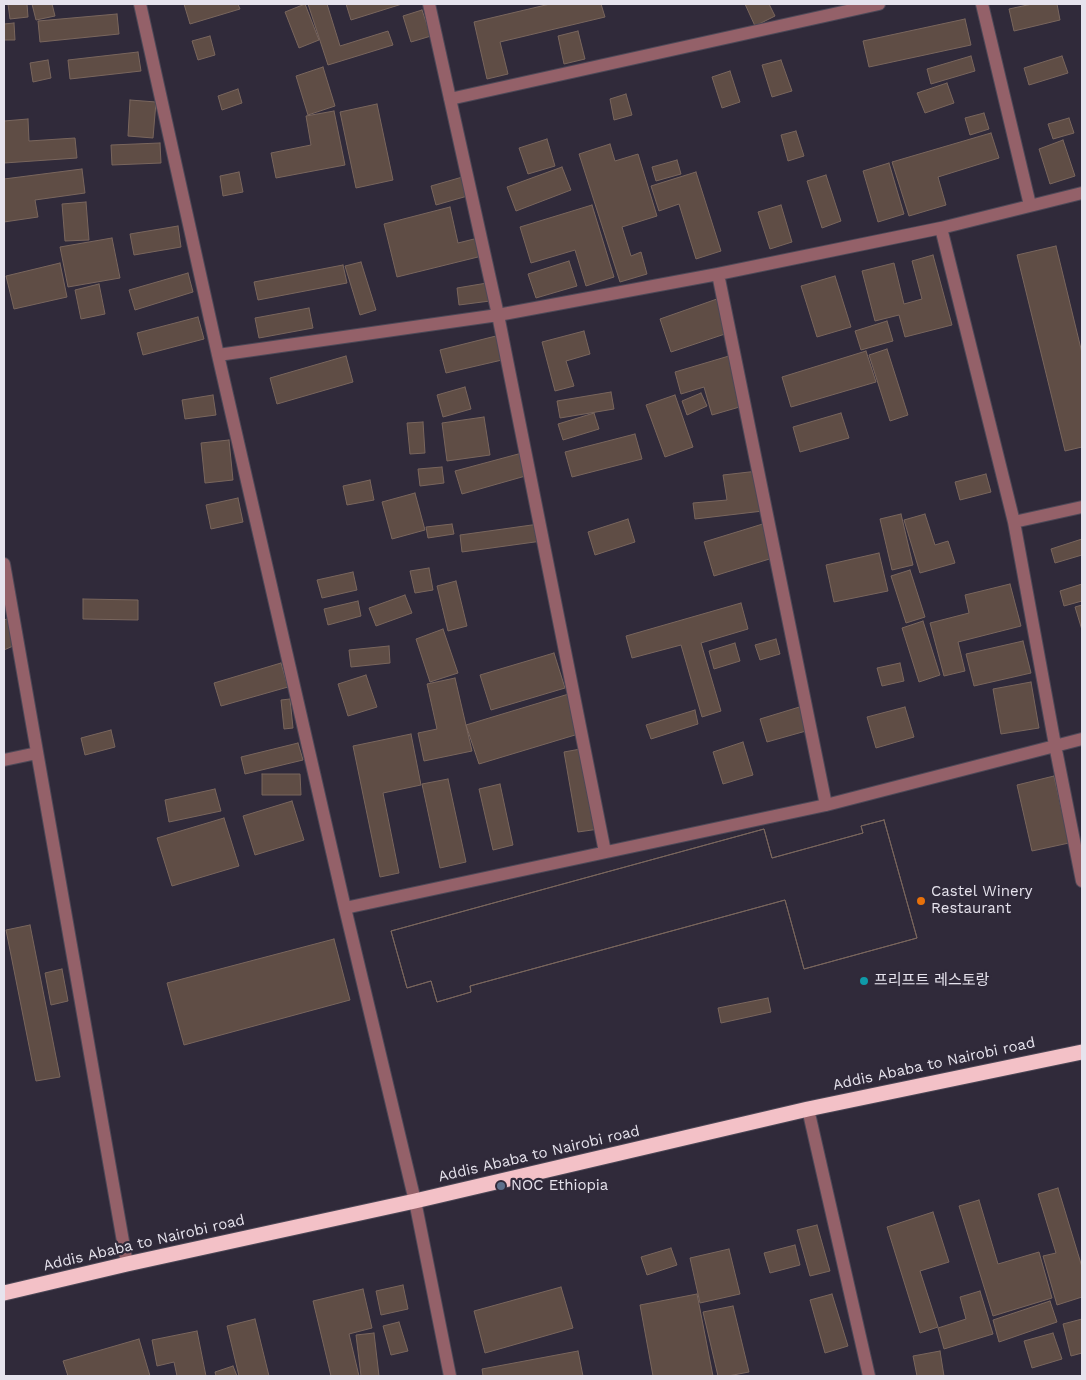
<!DOCTYPE html>
<meta charset="utf-8">
<style>
body{margin:0}
#map{position:relative;width:1086px;height:1380px;overflow:hidden;background:#302a3a;font-family:"Work Sans",sans-serif}
canvas{display:block}
.frame{position:absolute;inset:0;border:5px solid #e6e3ed;pointer-events:none}
</style>
<div id="map">
<canvas width="1086" height="1380"></canvas>
<div class="frame"></div>
</div>
<script>
const c = document.querySelector('canvas').getContext('2d');
c.lineJoin = 'round';
function paint(path, color) { c.fillStyle = color; c.fill(path, 'evenodd'); }
const shape = rows => new Path2D(rows.map(r => 'M' + r).join(''));
function trace(path, color, width, dash) { c.strokeStyle = color; c.lineWidth = width; c.lineCap = dash ? 'butt' : 'round'; c.setLineDash(dash || []); c.stroke(path); }
function label(font, color, halo, rows, align = 'center') {
  c.font = font + ' "Work Sans","Noto Sans KR",sans-serif'; c.lineWidth = 4.5; c.setLineDash([]); c.textBaseline = 'middle'; c.strokeStyle = halo; c.fillStyle = color; for (const [text, x, y, turn = 0] of rows) {
    c.save(); c.translate(x, y); c.rotate((+turn || 0) * Math.PI / 180); c.textAlign = isNaN(turn) ? turn : align; if (halo) c.strokeText(text, 0, 0); c.fillText(text, 0, 0); c.restore();
  }
}
const building = shape([
 [8,4,27,4,28,17,10,19,8,4],
 [32,4,52,4,55,16,36,20,32,4],
 [184,4,238,4,240,9,190,24,184,4],
 [305,4,319,40,299,48,285,12,305,4],
 [308,4,327,4,340,46,388,31,393,45,328,65,308,4],
 [346,4,402,4,351,20,346,4],
 [550,4,601,4,605,17,500,42,508,74,487,79,474,22,550,4],
 [745,4,769,4,775,16,755,26,745,4],
 [1032,4,1057,4,1060,20,1014,31,1009,9,1032,4],
 [422,10,431,36,411,42,403,16,422,10],
 [117,14,119,34,40,42,38,21,117,14],
 [965,19,971,45,869,67,863,41,965,19],
 [14,23,15,40,4,40,4,24,14,23],
 [578,31,585,59,564,64,558,36,578,31],
 [210,36,215,55,198,60,192,41,210,36],
 [138,52,141,71,70,79,68,60,138,52],
 [971,56,975,71,931,84,927,69,971,56],
 [1062,56,1068,73,1029,85,1024,68,1062,56],
 [48,60,51,78,33,82,30,63,48,60],
 [781,60,792,91,772,97,762,65,781,60],
 [323,67,335,106,308,115,296,76,323,67],
 [730,71,740,102,722,108,712,77,730,71],
 [947,83,954,103,925,113,917,93,947,83],
 [238,89,242,103,222,110,218,96,238,89],
 [626,94,632,115,614,120,610,99,626,94],
 [130,100,156,102,153,138,128,136,130,100],
 [377,104,393,180,356,188,340,112,377,104],
 [334,111,345,165,276,178,271,153,311,145,306,116,334,111],
 [984,113,989,129,970,135,965,118,984,113],
 [1069,118,1074,133,1053,139,1048,124,1069,118],
 [28,119,29,141,75,138,77,158,4,163,4,121,28,119],
 [796,131,804,156,788,161,781,135,796,131],
 [991,133,999,158,938,177,946,205,909,216,892,162,991,133],
 [547,139,555,166,528,174,519,148,547,139],
 [1063,140,1075,176,1050,184,1039,149,1063,140],
 [160,143,161,163,112,165,111,145,160,143],
 [610,144,615,161,638,154,657,216,622,227,631,256,641,252,647,274,620,282,579,154,610,144],
 [677,160,681,174,656,181,652,167,677,160],
 [889,163,904,214,878,222,863,171,889,163],
 [562,167,571,190,516,211,507,187,562,167],
 [82,169,85,193,35,200,38,217,4,222,4,179,82,169],
 [239,172,243,192,223,196,220,176,239,172],
 [696,172,721,251,696,259,679,204,659,211,651,186,696,172],
 [826,175,841,221,822,228,807,181,826,175],
 [466,176,471,195,436,205,431,186,466,176],
 [86,202,89,240,65,241,62,204,86,202],
 [592,205,614,277,586,286,575,250,531,263,520,227,592,205],
 [781,205,792,242,770,249,758,212,781,205],
 [450,207,458,243,478,238,482,256,397,277,384,224,450,207],
 [178,226,181,247,134,255,130,234,178,226],
 [112,238,120,278,68,287,60,247,112,238],
 [1056,246,1082,353,1082,447,1065,451,1017,255,1056,246],
 [933,255,952,325,905,337,899,315,875,321,862,271,894,263,904,304,922,299,912,261,933,255],
 [569,261,577,286,536,298,528,274,569,261],
 [361,262,376,310,360,315,345,266,361,262],
 [60,263,67,297,14,309,6,276,60,263],
 [343,265,347,283,258,300,254,282,343,265],
 [188,273,193,292,135,310,129,290,188,273],
 [835,276,851,327,817,337,801,286,835,276],
 [487,283,490,301,459,305,457,288,487,283],
 [99,284,105,314,81,319,75,290,99,284],
 [717,299,728,333,671,352,660,319,717,299],
 [309,308,313,328,259,338,255,318,309,308],
 [198,317,204,339,143,355,137,333,198,317],
 [887,321,893,341,861,350,855,331,887,321],
 [584,331,590,354,566,361,574,386,555,391,542,342,584,331],
 [496,336,502,360,446,373,440,350,496,336],
 [887,349,908,415,890,421,869,355,887,349],
 [866,351,876,382,791,407,782,377,866,351],
 [346,356,353,382,277,404,270,378,346,356],
 [729,356,743,406,712,415,704,387,681,394,675,372,729,356],
 [465,387,471,409,443,417,437,395,465,387],
 [611,392,614,409,560,418,557,401,611,392],
 [701,393,707,406,687,415,682,401,701,393],
 [213,395,216,415,185,419,182,400,213,395],
 [675,395,693,447,665,457,646,405,675,395],
 [594,413,599,429,563,440,558,424,594,413],
 [841,413,849,438,800,452,793,427,841,413],
 [484,417,490,455,447,461,442,423,484,417],
 [423,422,425,453,410,454,407,423,423,422],
 [635,434,642,459,572,477,565,452,635,434],
 [229,440,233,480,205,483,201,443,229,440],
 [522,453,529,475,462,494,455,471,522,453],
 [442,467,444,483,420,486,418,469,442,467],
 [758,471,763,511,695,519,693,503,727,500,723,475,758,471],
 [986,474,991,492,960,500,955,482,986,474],
 [370,480,374,500,347,505,343,486,370,480],
 [415,493,425,530,392,539,382,502,415,493],
 [238,498,243,522,211,529,206,505,238,498],
 [901,514,913,565,892,570,880,519,901,514],
 [925,514,935,545,948,541,955,563,920,573,904,520,925,514],
 [628,519,635,542,595,555,588,532,628,519],
 [766,523,776,557,714,576,704,542,766,523],
 [452,524,454,534,428,538,426,527,452,524],
 [539,524,542,541,462,552,460,535,539,524],
 [1082,539,1082,555,1055,563,1051,549,1082,539],
 [879,553,888,591,834,602,826,565,879,553],
 [429,568,433,590,415,593,410,571,429,568],
 [910,570,925,617,906,623,891,576,910,570],
 [353,572,357,590,322,598,317,580,353,572],
 [456,581,467,626,448,631,437,586,456,581],
 [1010,584,1021,626,958,642,965,671,944,676,930,623,969,613,965,595,1010,584],
 [1082,584,1082,601,1064,606,1060,591,1082,584],
 [405,595,412,613,376,626,369,608,405,595],
 [83,599,138,600,138,620,83,619,83,599],
 [358,601,361,616,328,625,324,609,358,601],
 [741,603,748,629,701,643,721,711,702,717,681,645,632,658,626,636,741,603],
 [1082,605,1082,630,1075,607,1082,605],
 [12,617,22,642,4,650,4,620,12,617],
 [923,621,940,675,919,682,902,628,923,621],
 [443,629,458,673,430,682,416,639,443,629],
 [776,639,780,654,760,660,755,645,776,639],
 [1023,641,1031,673,974,686,966,654,1023,641],
 [735,643,740,661,714,669,709,651,735,643],
 [389,646,390,663,351,667,349,650,389,646],
 [554,653,565,688,491,710,480,675,554,653],
 [281,663,288,687,221,706,214,683,281,663],
 [900,663,904,681,882,686,877,668,900,663],
 [366,675,377,707,348,716,338,684,366,675],
 [455,678,472,751,424,761,418,733,437,729,427,684,455,678],
 [1031,682,1039,728,1001,734,993,689,1031,682],
 [572,693,585,732,479,764,466,725,572,693],
 [290,699,293,728,284,729,281,700,290,699],
 [806,705,813,729,767,742,760,719,806,705],
 [905,707,914,737,876,748,867,717,905,707],
 [695,710,698,724,651,739,646,725,695,710],
 [111,730,115,747,85,755,81,738,111,730],
 [411,734,421,785,383,793,399,873,380,877,353,746,411,734],
 [743,742,753,775,723,784,713,752,743,742],
 [298,743,303,760,245,774,241,757,298,743],
 [586,748,599,829,578,832,564,752,586,748],
 [262,774,300,774,301,795,262,795,262,774],
 [1054,776,1069,843,1032,851,1017,785,1054,776],
 [448,779,466,862,440,868,422,784,448,779],
 [500,784,513,845,493,850,479,789,500,784],
 [215,789,221,811,169,822,165,800,215,789],
 [292,801,304,840,255,855,243,816,292,801],
 [224,818,239,866,172,886,157,838,224,818],
 [884,820,917,938,804,969,785,900,470,986,471,992,437,1002,431,981,407,988,391,931,764,829,772,858,863,833,861,826,884,820],
 [884,820,917,938,804,969,785,900,470,986,471,992,437,1002,431,981,407,988,391,931,764,829,772,858,863,833,861,826,884,820],
 [30,925,60,1077,36,1081,6,930,30,925],
 [334,939,350,1000,184,1045,167,983,334,939],
 [62,969,68,1001,51,1005,45,973,62,969],
 [768,998,771,1012,721,1023,718,1008,768,998],
 [1058,1188,1082,1267,1082,1297,1057,1305,1043,1256,1056,1253,1038,1194,1058,1188],
 [979,1200,998,1264,1039,1252,1052,1298,993,1316,959,1206,979,1200],
 [933,1212,949,1262,920,1271,938,1327,920,1333,887,1227,933,1212],
 [817,1225,830,1271,810,1276,797,1230,817,1225],
 [795,1245,800,1265,770,1273,764,1253,795,1245],
 [671,1248,677,1265,647,1275,641,1257,671,1248],
 [729,1249,740,1294,700,1303,690,1258,729,1249],
 [403,1285,408,1309,381,1315,376,1291,403,1285],
 [561,1287,573,1328,485,1353,474,1311,561,1287],
 [363,1289,372,1328,349,1334,359,1376,331,1376,313,1301,363,1289],
 [980,1291,993,1334,944,1349,938,1328,966,1319,960,1297,980,1291],
 [697,1294,713,1376,653,1376,640,1305,697,1294],
 [832,1294,848,1346,825,1353,810,1300,832,1294],
 [1050,1301,1057,1322,999,1342,993,1320,1050,1301],
 [733,1306,749,1372,728,1376,718,1376,703,1312,733,1306],
 [255,1319,269,1376,239,1376,227,1326,255,1319],
 [1082,1319,1082,1353,1071,1356,1063,1324,1082,1319],
 [399,1322,408,1351,391,1355,383,1326,399,1322],
 [197,1331,206,1376,177,1376,174,1362,157,1366,152,1340,197,1331],
 [374,1333,379,1376,361,1376,356,1335,374,1333],
 [1053,1333,1062,1359,1032,1368,1024,1341,1053,1333],
 [139,1339,150,1376,68,1376,63,1361,139,1339],
 [578,1351,583,1376,483,1376,482,1369,578,1351],
 [940,1351,944,1376,917,1376,913,1356,940,1351],
 [233,1366,237,1376,216,1376,215,1372,233,1366]
]);
const minor = shape([
 [140,4,218,355,345,908,415,1201,450,1376],
 [429,4,498,315,605,852],
 [982,4,1030,205],
 [450,99,879,4],
 [941,228,1014,522,1055,745,1082,881],
 [718,274,826,805],
 [218,355,498,315,718,274,941,228,1082,193],
 [1014,522,1082,507],
 [4,564,127,1264],
 [4,760,37,753],
 [345,908,826,805,1082,739],
 [808,1109,869,1376]
]);
const highway = shape([
 [4,1293,127,1264,415,1201,808,1109,1082,1052]
]);
const markers = [
 [921,901,5,"#e8710a"],
 [864,981,5,"#0f9aa8"],
 [501,1186,5,"#5c6f8a"]
];
const poiNames = [
 ["Castel Winery",931,892],
 ["Restaurant",931,909],
 ["프리프트 레스토랑",874,981],
 ["NOC Ethiopia",511,1186]
];
const streetNames = [
 ["Addis Ababa to Nairobi road",934,1064,-12],
 ["Addis Ababa to Nairobi road",539,1154,-13],
 ["Addis Ababa to Nairobi road",144,1243,-13]
];
paint(building, '#5f4d45');
trace(building, '#79665d', 1);
trace(minor, '#4d4857', 14);
trace(highway, '#4d4857', 17);
trace(minor, '#946169', 12);
trace(highway, '#f3c1c7', 15);
for (const [x, y, r, color] of markers) { const dot = new Path2D(); dot.arc(x, y, r, 0, 2 * Math.PI); c.fillStyle = color; c.fill(dot); trace(dot, '#302a3a', 2); }
label('15px', '#e6e3ed', '#302a3a', poiNames, 'left');
label('15px', '#e6e3ed', '#302a3a', streetNames);
</script>
